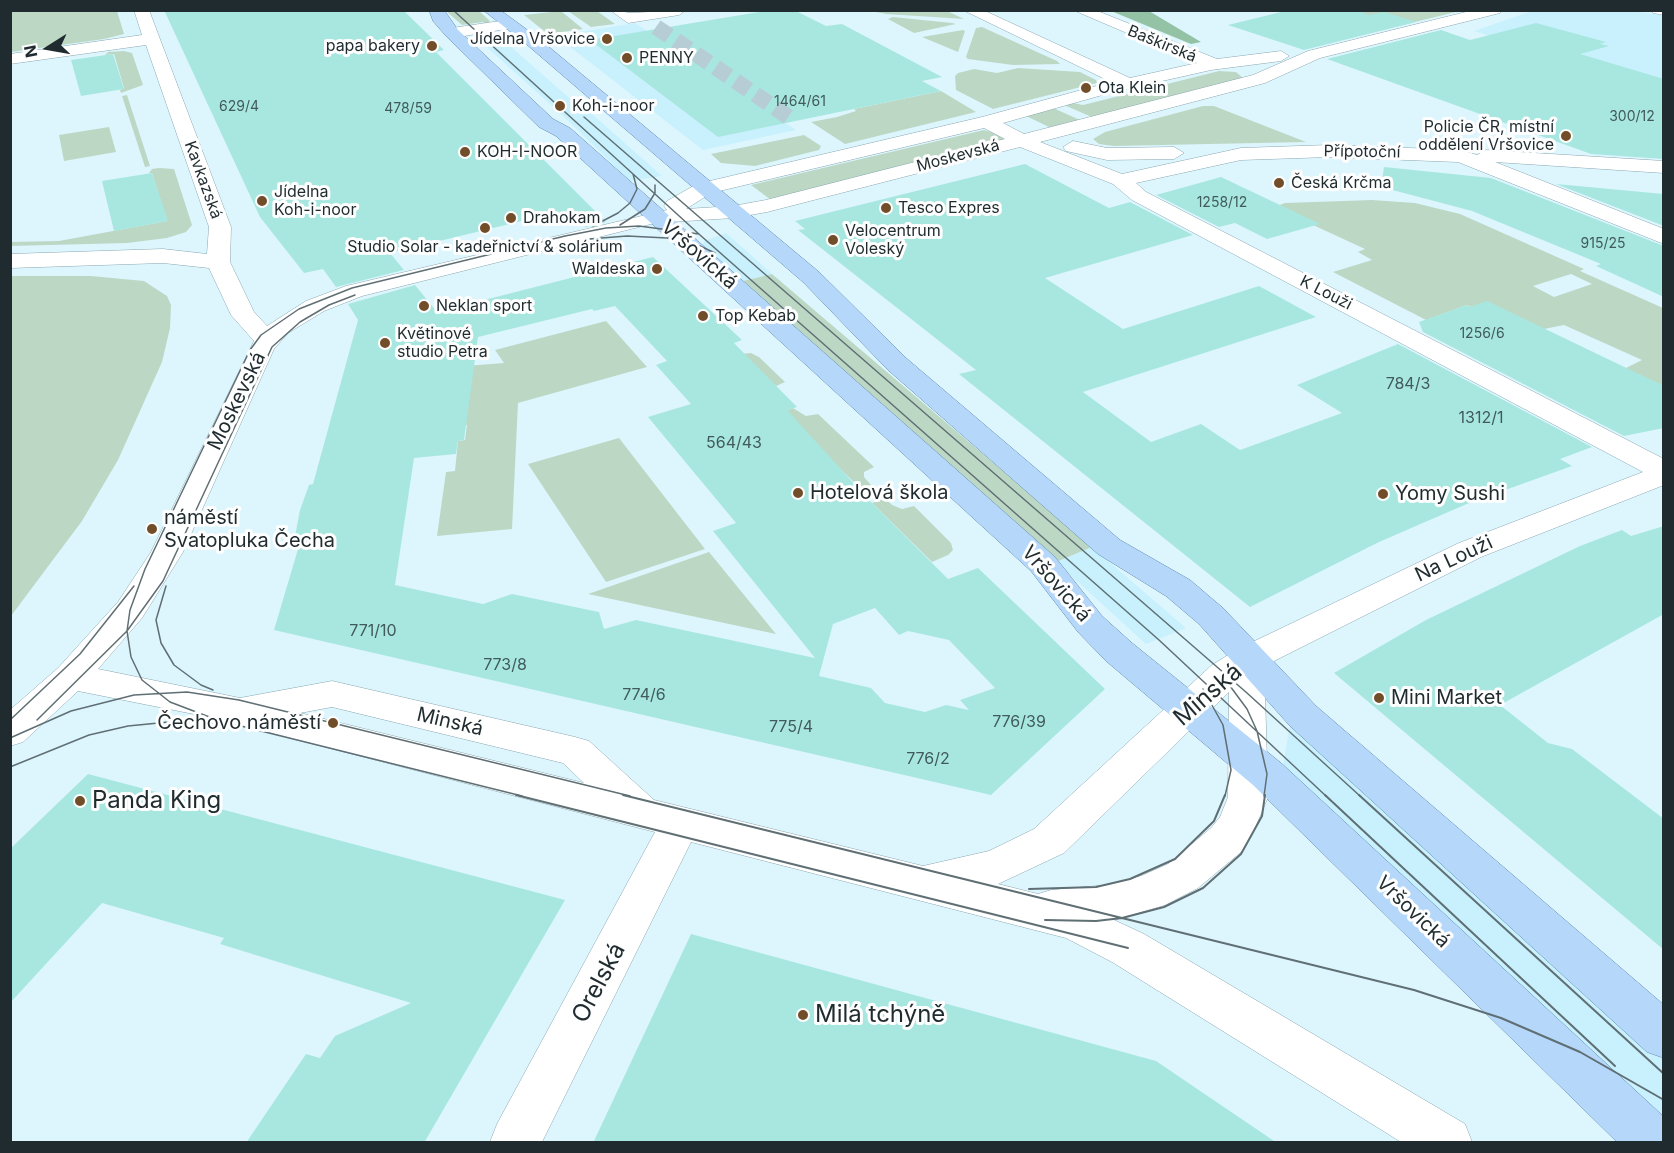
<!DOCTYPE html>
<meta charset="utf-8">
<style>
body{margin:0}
#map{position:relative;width:1674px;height:1153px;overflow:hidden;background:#ddf6fe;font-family:Inter,sans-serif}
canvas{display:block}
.frame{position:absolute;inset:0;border:12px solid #1f2b2f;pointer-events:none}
.north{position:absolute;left:18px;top:18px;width:60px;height:60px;-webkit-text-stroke:4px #fefefe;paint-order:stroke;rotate:259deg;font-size:16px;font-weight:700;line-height:24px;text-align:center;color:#1f2b2f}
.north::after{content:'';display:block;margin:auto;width:21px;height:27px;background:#1f2b2f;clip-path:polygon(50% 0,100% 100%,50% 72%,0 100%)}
</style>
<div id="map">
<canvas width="1674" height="1153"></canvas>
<div class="frame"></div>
<div class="north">N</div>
</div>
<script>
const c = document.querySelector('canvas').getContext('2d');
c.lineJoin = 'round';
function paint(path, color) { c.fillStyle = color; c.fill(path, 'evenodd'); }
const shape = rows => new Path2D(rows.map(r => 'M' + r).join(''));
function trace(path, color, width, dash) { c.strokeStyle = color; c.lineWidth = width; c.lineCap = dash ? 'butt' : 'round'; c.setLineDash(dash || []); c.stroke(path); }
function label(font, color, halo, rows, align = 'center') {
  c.font = font + ' Inter,sans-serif'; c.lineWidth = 6; c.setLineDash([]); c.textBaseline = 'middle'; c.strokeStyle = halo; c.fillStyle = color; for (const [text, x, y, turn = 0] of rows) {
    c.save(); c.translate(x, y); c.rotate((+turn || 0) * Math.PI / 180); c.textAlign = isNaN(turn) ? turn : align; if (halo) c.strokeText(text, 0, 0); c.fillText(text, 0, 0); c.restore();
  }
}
const built = shape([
 [1621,10,1663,15,1663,109,1532,50,1474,31,1532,11],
 [635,23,796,130,703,150,556,36],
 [493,31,583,110,592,114,662,176,630,181,560,113,472,34],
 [726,233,751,255,772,274,743,281,703,245,704,241],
 [1092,547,1186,628,1146,644,1056,562],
 [1291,719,1663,1055,1663,1128,1282,770]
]);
const green = shape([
 [1362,10,1460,11,1386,29,1346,15],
 [10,11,117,11,124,34,104,39,11,52],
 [446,11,479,11,490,21,486,24,483,22,462,25],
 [561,11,583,29,548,34,524,15],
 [568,11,597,11,615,24,591,27],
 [871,11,947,11,964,19,886,14],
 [893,17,952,23,956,24,914,33,888,19],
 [982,27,1057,61,1060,64,1013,65,968,59,966,57,976,28],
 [965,31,958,52,922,37,963,30],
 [124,51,132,53,143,85,121,93,120,90,124,88,114,54,105,55,108,52],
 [1018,68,1080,72,1096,80,1097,83,993,109,956,90,955,76,958,73,974,69,997,73],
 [1219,71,1236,72,1243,78,1094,118,1064,105,1073,103,1083,105],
 [941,91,976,112,845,144,811,122,837,117,856,111,854,109],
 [127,95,150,166,145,167,122,96],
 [1203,106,1214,106,1306,142,1114,146,1099,144,1093,139,1105,132],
 [1051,107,1082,121,1051,128,1026,116],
 [109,127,116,152,64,161,59,135],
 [984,130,998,134,1006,140,771,200,751,185],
 [804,135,821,146,819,150,755,166,721,163,711,154],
 [159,168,174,169,192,225,186,232,167,238,127,243,11,246,10,242,59,241,167,221,152,173,149,173,152,169],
 [1372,200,1415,203,1460,214,1584,269,1580,271,1663,308,1663,396,1626,368,1642,360,1564,325,1544,329,1483,313,1467,305,1426,320,1333,272,1372,260,1358,252,1365,249,1274,207,1285,203],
 [1571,274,1592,284,1554,297,1533,286],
 [772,274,1092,547,1056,562,743,281],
 [11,276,91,276,144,281,167,296,171,305,170,328,162,362,118,460,82,521,11,616],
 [606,321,647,367,518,403,512,529,437,536,446,472,455,471,458,441,465,440,467,425,460,425,465,366,504,363,495,350],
 [751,353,759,357,785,382,774,387,740,354],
 [793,408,806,416,818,414,874,467,864,472,864,477,871,485,860,488,782,412],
 [619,438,705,549,606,582,528,464],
 [885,498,892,505,902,509,914,506,951,543,953,550,948,555,932,562,872,503],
 [709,552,776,634,588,594]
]);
const forest = shape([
 [1111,11,1149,11,1201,42,1191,44]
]);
const building = shape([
 [164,10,403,10,444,50,436,52,606,222,586,227,555,213,390,253,404,270,336,287,323,269,304,273,260,217],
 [771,10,794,10,826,26,842,24,942,77,922,81,941,91,718,137,590,40],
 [1289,10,1356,10,1369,15,1384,12,1416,22,1304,50,1228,25],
 [1536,23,1606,42,1600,44,1609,46,1580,54,1664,79,1664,159,1591,154,1327,59,1441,30,1470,40],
 [113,54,124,89,81,96,71,60],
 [1025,164,1109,208,1130,202,1193,235,1045,278,1123,329,1259,286,1316,317,1083,392,1151,442,1201,424,1240,450,1342,413,1297,385,1398,344,1592,447,1560,459,1572,466,1469,503,1379,542,1250,607,959,374,976,370,798,230,805,229,795,221],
 [1384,167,1491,178,1664,246,1664,297,1596,266,1601,264,1472,211,1381,187],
 [152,173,168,221,114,231,102,181],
 [1221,177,1320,224,1267,239,1235,223,1219,227,1156,195],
 [1556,184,1664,194,1664,226],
 [653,257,742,340,734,343,797,407,787,410,870,501,948,579,978,568,1105,689,991,795,274,630,298,549,296,550,300,535,295,536,300,510,309,485,313,484,358,320,348,304,415,285,437,312],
 [615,306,667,361,656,365,691,404,648,417,736,523,713,531,815,658,636,620,604,629,599,612,512,594,483,604,395,585,414,458,456,454,458,441,464,440,478,337,592,309,594,311],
 [875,608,899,635,908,631,949,640,995,688,960,700,969,710,946,705,925,712,885,703,871,688,819,676,833,624],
 [1487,301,1664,386,1664,428,1624,436,1423,332,1419,322,1467,305,1470,307],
 [1664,526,1664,614,1500,705,1548,743,1572,749,1664,819,1664,950,1334,673,1426,620,1580,546,1622,530,1631,536],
 [88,774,565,900,424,1143,246,1143,306,1054,320,1058,335,1036,411,1003,220,944,224,938,102,903,10,1003,10,849],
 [691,934,1156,1061,1277,1143,593,1143]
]);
const minorTunnel = shape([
 [656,27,793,120]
]);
const minor = shape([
 [134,10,149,10,231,227,230,262,254,312,267,326,306,301,346,286,667,210,664,206,667,201,697,184,982,117,1111,82,963,10,983,10,1130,78,1197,63,1073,10,1095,10,1217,59,1281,51,1289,56,1281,61,1211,70,1113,92,1003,123,1024,134,1253,75,1308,51,1474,10,1502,10,1500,13,1320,58,1265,83,1040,142,1122,174,1241,148,1329,145,1461,150,1477,155,1486,150,1664,161,1664,173,1495,162,1664,229,1664,244,1458,162,1329,157,1241,160,1136,183,1146,192,1664,459,1664,485,1481,557,1268,664,1265,693,1268,797,1251,837,1241,852,1198,888,1165,905,1114,920,1144,934,1465,1124,1472,1142,1401,1142,1112,962,1066,938,691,842,542,1142,490,1142,497,1124,655,832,209,717,78,691,23,742,10,746,10,710,58,668,118,602,151,552,254,341,231,315,209,268,163,263,10,268,10,254,163,249,207,254,209,227,146,45,10,64,10,54,142,35,134,10],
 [984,128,1005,139,766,200,733,206,686,209,711,193,984,128],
 [1020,147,1113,184,1132,200,1643,472,1459,543,1238,649,1212,665,1034,829,989,851,923,866,654,800,589,741,575,737,332,681,240,698,98,669,142,618,183,552,274,349,288,333,324,311,362,296,655,223,733,218,767,212,1020,147],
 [1229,692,1228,797,1220,817,1211,828,1168,864,1141,876,1108,885,1051,890,1038,894,998,884,1064,853,1229,692],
 [332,707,563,763,584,783,300,713,332,707],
 [610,10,631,13,686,10,679,15,628,23,610,10],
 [1651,10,1664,10,1664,15,1653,13,1651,10],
 [507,20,515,25,512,28,452,38,444,33,452,28,507,20],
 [1073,141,1107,148,1174,147,1184,153,1174,159,1107,160,1066,151,1063,147,1073,141]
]);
const major = shape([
 [429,10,444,10,458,30,553,119,570,128,1055,557,1102,616,1132,643,1281,763,1664,1117,1664,1142,1617,1142,1253,785,1106,661,1078,632,1031,571,556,136,539,127,446,36,433,21,429,10],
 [483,10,500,10,537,37,819,272,906,358,1120,540,1190,580,1223,608,1316,706,1664,1005,1664,1058,1647,1052,1290,726,1199,624,1166,596,1098,554,888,370,803,282,525,43,483,10]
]);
const tramFar1 = shape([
 [453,10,700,235,1159,640,1326,796],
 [584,117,1247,693,1360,796],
 [620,225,645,209,655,193,655,185],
 [593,226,618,213,630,203,637,189,633,174],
 [589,239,627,236,667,238,700,246,715,253],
 [166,586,156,620,161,643,174,665,201,685,213,690],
 [1230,686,1247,709,1257,731,1267,774,1264,796],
 [1203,689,1223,725,1231,770,1225,796],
 [212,718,170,702,142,680,131,657,127,631,130,610,145,569,250,350,261,335,299,309,352,288,565,236,606,228,639,226,699,234],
 [10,720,80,654,134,586],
 [37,720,127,631,163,581,272,347,300,322,329,305,355,295],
 [10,738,71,711,134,695,187,692,239,700,630,796],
 [10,767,89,735,128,726,179,721,241,726,522,796]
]);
const tram = shape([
 [516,795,1128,948],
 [623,795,1414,990,1501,1018,1580,1052,1664,1100],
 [1325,795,1615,1066],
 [1359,795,1664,1074],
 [1029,889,1096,887,1130,879,1175,859,1214,821,1225,795],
 [1045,920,1096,921,1122,918,1164,907,1203,888,1241,854,1262,816,1265,795]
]);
const markers = [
 [607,39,6,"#724d29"],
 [432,46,6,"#724d29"],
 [627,58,6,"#724d29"],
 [1086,88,6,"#724d29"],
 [560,106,6,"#724d29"],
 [1566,136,6,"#724d29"],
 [465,152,6,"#724d29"],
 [1279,183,6,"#724d29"],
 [262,201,6,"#724d29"],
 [886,208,6,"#724d29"],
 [511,218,6,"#724d29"],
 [485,228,6,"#724d29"],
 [833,240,6,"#724d29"],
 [657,269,6,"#724d29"],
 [424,306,6,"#724d29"],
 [703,316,6,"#724d29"],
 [385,343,6,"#724d29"],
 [798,493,6,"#724d29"],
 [1383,494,6,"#724d29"],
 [152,529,6,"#724d29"],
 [1379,698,6,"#724d29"],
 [333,723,6,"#724d29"],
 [80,801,6,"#724d29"],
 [803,1015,6,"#724d29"]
];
const farNumbernames = [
 ["1464/61",800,102],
 ["629/4",239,107],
 ["478/59",408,109],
 ["300/12",1632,117],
 ["1258/12",1222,203],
 ["915/25",1603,244],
 ["1256/6",1482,334]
];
const farPoinames = [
 ["Jídelna Vršovice",595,39,"right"],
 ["papa bakery",420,46,"right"],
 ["PENNY",639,58],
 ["Ota Klein",1098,88],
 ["Koh-i-noor",572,106],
 ["Policie ČR, místní",1554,127,"right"],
 ["oddělení Vršovice",1554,145,"right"],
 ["KOH-I-NOOR",477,152],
 ["Česká Krčma",1291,183],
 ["Jídelna",274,192],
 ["Koh-i-noor",274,210],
 ["Tesco Expres",898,208],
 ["Drahokam",523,218],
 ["Velocentrum",845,231],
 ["Voleský",845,249],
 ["Studio Solar - kadeřnictví & solárium",485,247,"center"],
 ["Waldeska",645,269,"right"],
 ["Neklan sport",436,306],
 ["Top Kebab",715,316],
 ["Květinové",397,334],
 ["studio Petra",397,352]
];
const farStreetnames = [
 ["Baškirská",1162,44,22],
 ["Přípotoční",1362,152,1],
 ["Moskevská",958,156,-15],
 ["Kavkazská",203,180,70],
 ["K Louži",1326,293,27]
];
const numberNames = [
 ["784/3",1408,384],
 ["1312/1",1481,418],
 ["564/43",734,443],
 ["771/10",373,631],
 ["773/8",505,665],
 ["774/6",644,695],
 ["776/39",1019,722],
 ["775/4",791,727],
 ["776/2",928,759]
];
const streetNames = [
 ["Vršovická",699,255,41],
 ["Moskevská",237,401,-64],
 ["Na Louži",1454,559,-25],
 ["Vršovická",1056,584,49],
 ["Minská",450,722,13],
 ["Vršovická",1413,912,44]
];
const poiNames = [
 ["Hotelová škola",810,493],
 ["Yomy Sushi",1395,494],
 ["náměstí",164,518],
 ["Svatopluka Čecha",164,541],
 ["Mini Market",1391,698],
 ["Čechovo náměstí",321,723,"right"]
];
const nearStreetnames = [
 ["Minská",1208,695,-41],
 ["Orelská",599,983,-62]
];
const nearPoinames = [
 ["Panda King",92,801],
 ["Milá tchýně",815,1015]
];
paint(built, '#c8f1fd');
paint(green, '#bcd8c5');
paint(forest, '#94c2a4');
paint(building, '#a8e7e0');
trace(minorTunnel, '#b7cdd5', 16, [16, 8]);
trace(minor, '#8aa7b1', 1);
trace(major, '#6189b0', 1);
paint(minor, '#fff');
paint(major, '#b5d7f9');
trace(tramFar1, '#5f6f74', 1.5);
trace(tram, '#5f6f74', 2);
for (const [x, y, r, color] of markers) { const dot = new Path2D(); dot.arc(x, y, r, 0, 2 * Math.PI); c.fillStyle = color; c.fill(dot); trace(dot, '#fefefe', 2); }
label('14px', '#415a5b', null, farNumbernames);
label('16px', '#1f2b2f', '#fefefe', farPoinames, 'left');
label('16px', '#1f2b2f', '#fefefe', farStreetnames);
label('16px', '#415a5b', null, numberNames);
label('20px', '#1f2b2f', '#fefefe', streetNames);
label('20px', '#1f2b2f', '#fefefe', poiNames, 'left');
label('24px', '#1f2b2f', '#fefefe', nearStreetnames);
label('24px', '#1f2b2f', '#fefefe', nearPoinames, 'left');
</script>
